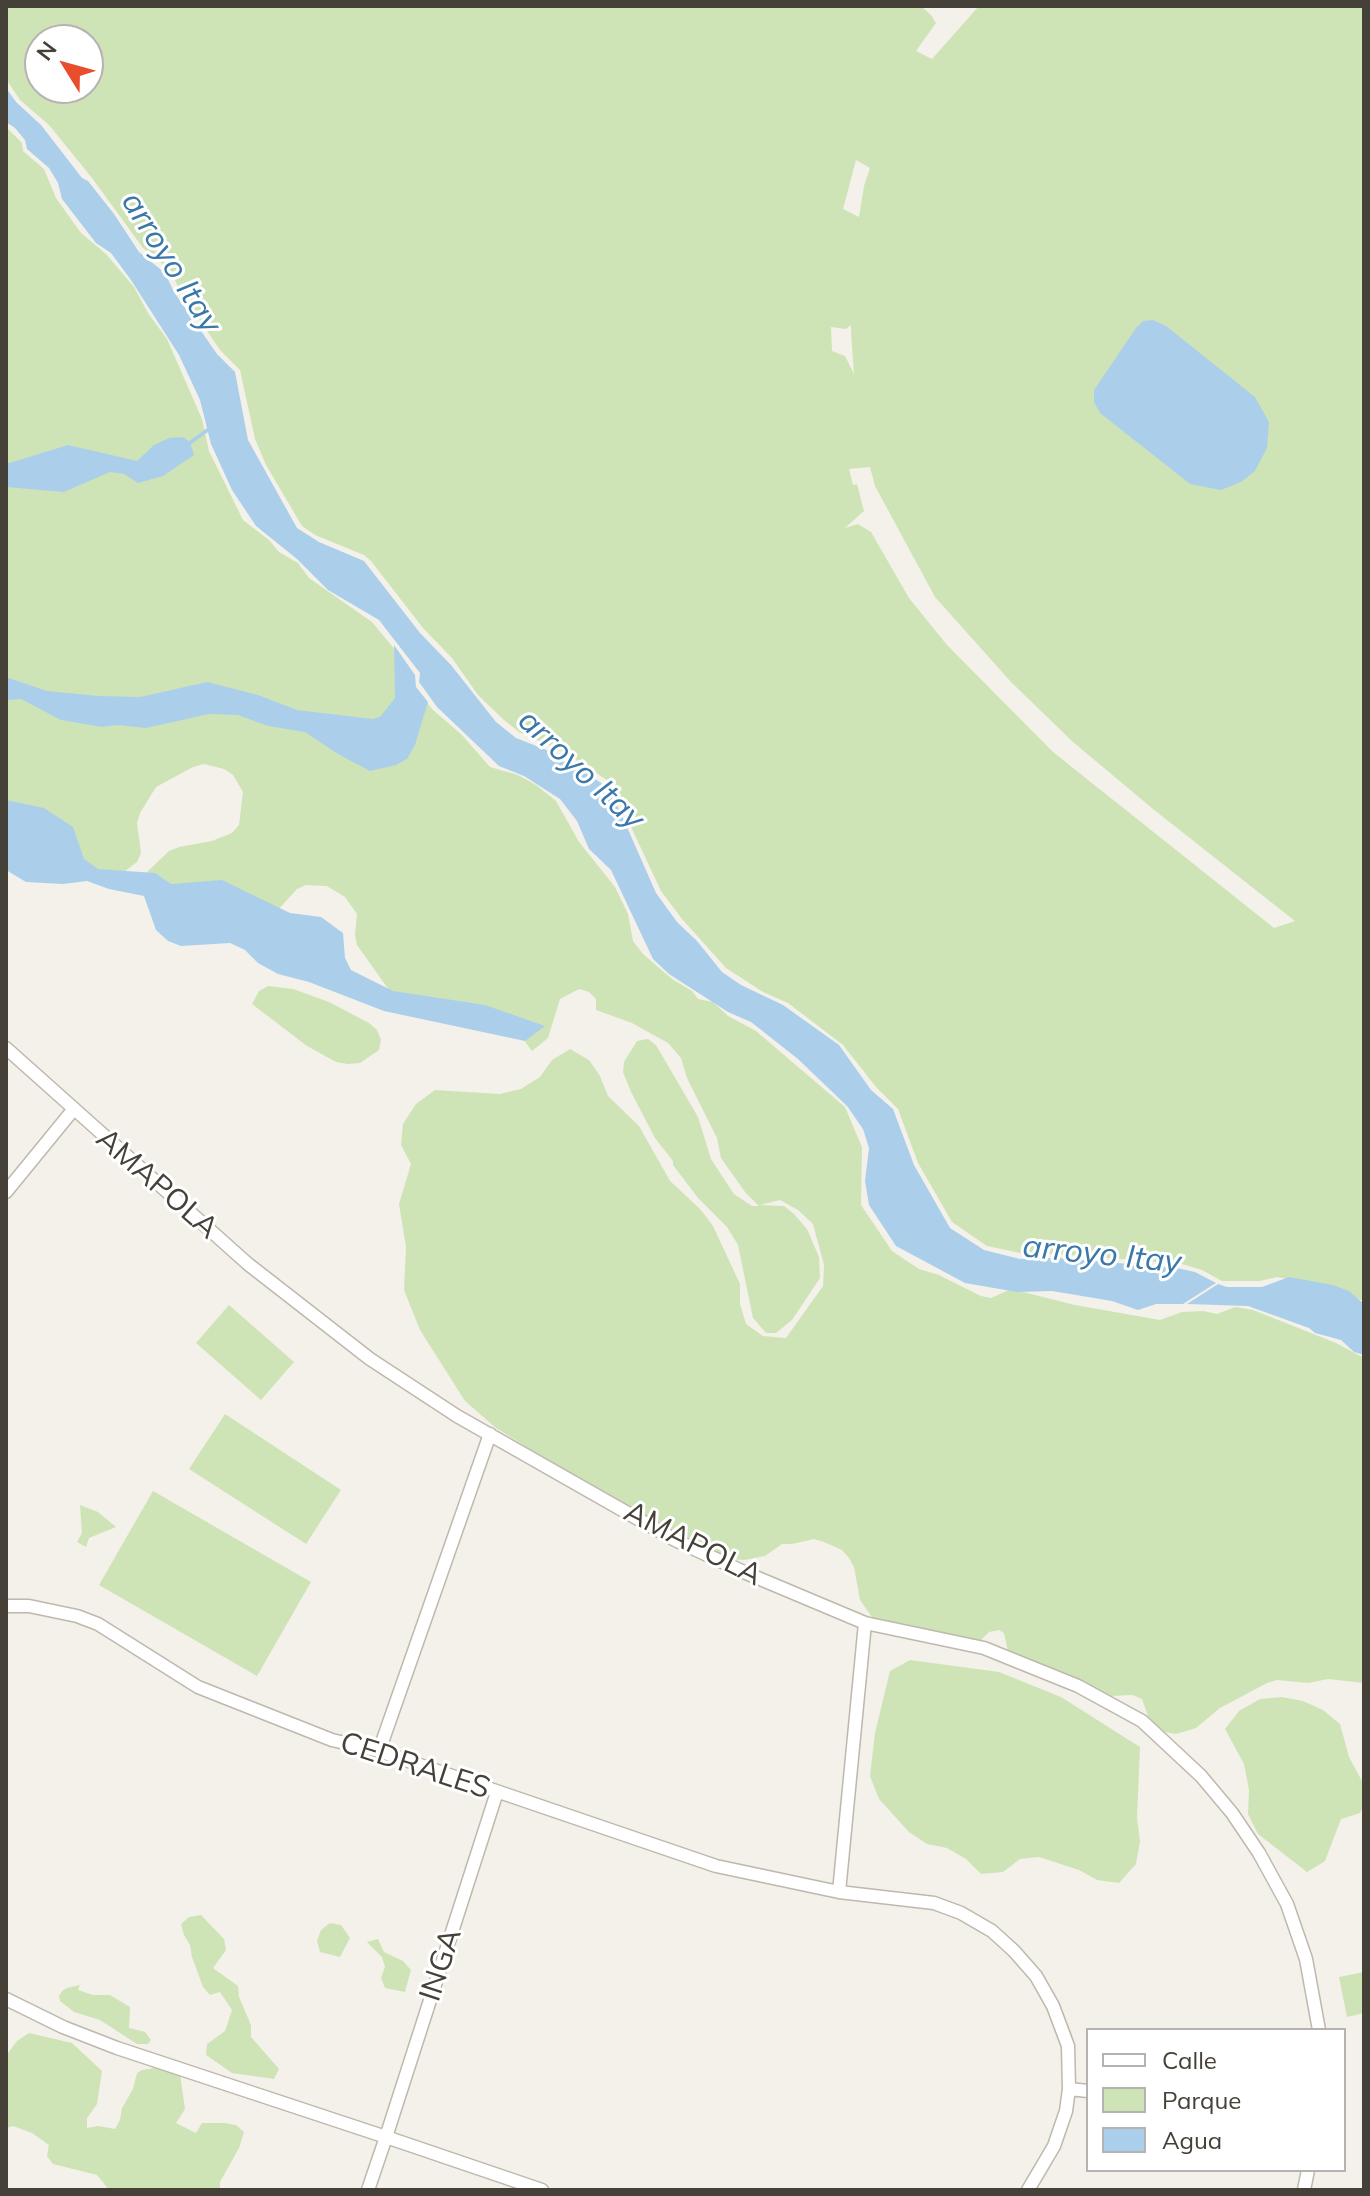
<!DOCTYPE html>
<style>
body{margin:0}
#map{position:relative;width:1370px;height:2196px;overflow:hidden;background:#f3f1e9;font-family:Mulish,sans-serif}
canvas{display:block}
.frame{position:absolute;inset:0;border:8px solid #464138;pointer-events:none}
.legend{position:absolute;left:1086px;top:2028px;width:260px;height:144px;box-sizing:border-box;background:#fff;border:2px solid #b5b3af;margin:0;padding:10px 14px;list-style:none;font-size:24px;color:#464138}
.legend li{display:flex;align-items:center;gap:16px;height:40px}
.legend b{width:40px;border:2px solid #b5b3af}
.north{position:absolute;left:24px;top:24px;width:80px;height:80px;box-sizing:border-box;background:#fff;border:2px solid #b5b3af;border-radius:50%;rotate:307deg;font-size:22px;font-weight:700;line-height:32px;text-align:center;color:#464138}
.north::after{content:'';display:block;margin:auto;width:28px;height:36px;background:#e84d2c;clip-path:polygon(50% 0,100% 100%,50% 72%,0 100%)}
</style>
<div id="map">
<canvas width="1370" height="2196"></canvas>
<div class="frame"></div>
<ul class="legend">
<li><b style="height:10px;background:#fff"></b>Calle</li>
<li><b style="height:22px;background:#cee4b6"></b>Parque</li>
<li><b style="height:22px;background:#abcfeb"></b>Agua</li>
</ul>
<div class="north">N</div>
</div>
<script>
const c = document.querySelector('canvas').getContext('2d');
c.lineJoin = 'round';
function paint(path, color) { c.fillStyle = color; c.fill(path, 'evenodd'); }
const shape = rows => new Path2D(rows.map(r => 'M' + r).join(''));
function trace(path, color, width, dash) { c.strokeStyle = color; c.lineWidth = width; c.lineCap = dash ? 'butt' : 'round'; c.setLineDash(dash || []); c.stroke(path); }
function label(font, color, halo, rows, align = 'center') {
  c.font = font + ' Mulish,sans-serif'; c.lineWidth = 6; c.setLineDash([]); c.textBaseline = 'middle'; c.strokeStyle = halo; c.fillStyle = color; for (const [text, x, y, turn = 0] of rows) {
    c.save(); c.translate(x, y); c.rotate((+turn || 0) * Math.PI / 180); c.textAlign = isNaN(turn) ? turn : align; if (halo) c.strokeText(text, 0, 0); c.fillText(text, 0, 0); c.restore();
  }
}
const green = shape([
 [6,6,921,6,931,15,936,23,916,51,932,59,979,6,1364,6,1364,1301,1306,1282,1277,1277,1260,1281,1222,1281,1202,1270,1182,1264,1058,1254,1025,1254,987,1246,952,1222,918,1163,898,1109,876,1087,843,1045,788,1003,763,992,726,968,682,919,661,891,610,782,562,751,519,732,504,720,478,695,452,658,423,628,371,561,364,555,315,535,302,526,266,465,255,439,240,370,220,350,180,291,170,270,143,248,92,178,49,125,20,100,6,79],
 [40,40,88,40,88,88,40,88],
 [856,160,870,168,864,186,859,217,843,209],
 [851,325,851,333,854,374,845,356,832,351,831,327,846,329],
 [870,467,875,486,935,597,1011,682,1073,742,1153,809,1295,921,1274,928,1053,752,947,645,909,598,871,532,858,524,845,528,864,511,857,484,853,485,849,469],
 [6,127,22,143,23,151,44,169,56,198,81,233,106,254,134,287,148,313,167,339,202,419,209,451,243,520,269,540,279,552,298,563,309,578,372,622,396,651,419,693,433,710,462,735,490,767,518,775,536,785,556,801,579,842,615,887,628,914,633,941,643,954,672,979,692,991,698,999,713,1002,728,1016,756,1031,845,1107,862,1147,861,1205,892,1251,919,1269,939,1275,981,1296,991,1298,1011,1289,1075,1305,1160,1320,1182,1312,1203,1311,1217,1314,1235,1307,1253,1310,1336,1343,1364,1358,1364,1683,1328,1679,1308,1683,1277,1680,1267,1683,1220,1708,1196,1728,1176,1734,1165,1732,1149,1719,1142,1699,1132,1695,1111,1696,1080,1687,1008,1652,1004,1633,999,1630,989,1632,974,1647,955,1648,906,1636,896,1636,883,1633,860,1600,854,1567,849,1558,842,1550,824,1542,814,1539,792,1544,782,1544,765,1556,744,1560,713,1558,611,1497,591,1500,575,1490,565,1471,496,1428,465,1401,420,1330,404,1290,406,1247,399,1204,411,1164,401,1145,403,1124,416,1104,435,1090,500,1094,521,1089,540,1077,552,1060,570,1049,589,1060,600,1076,608,1096,639,1126,670,1181,701,1210,713,1226,740,1284,740,1304,746,1324,763,1336,786,1338,823,1286,824,1265,813,1224,798,1210,780,1200,760,1205,784,1206,793,1213,807,1229,819,1257,820,1278,792,1320,776,1333,766,1333,753,1318,738,1245,727,1227,698,1198,673,1165,673,1161,655,1138,631,1092,623,1072,624,1062,637,1041,648,1039,656,1045,698,1117,711,1159,734,1194,752,1206,759,1206,745,1192,721,1158,717,1138,687,1078,681,1058,668,1043,632,1023,596,1010,596,999,589,992,579,989,560,999,548,1038,532,1051,517,1031,394,997,357,945,355,935,357,914,345,897,327,886,306,885,297,889,276,912,146,884,146,873,169,851,179,847,212,841,232,833,239,825,243,792,233,775,224,769,204,764,193,767,156,787,140,813,137,823,141,853,137,862,112,881,6,831],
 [268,986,293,989,329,1002,369,1023,377,1030,381,1040,379,1050,360,1063,348,1064,336,1062,307,1046,252,1004,259,991],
 [229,1305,294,1362,261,1400,196,1343],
 [225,1414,341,1490,306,1544,189,1469],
 [153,1491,311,1582,257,1676,99,1585],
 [80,1505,98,1512,116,1527,89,1538,86,1547,77,1542,82,1533],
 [910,1660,999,1672,1061,1697,1140,1747,1137,1818,1140,1841,1136,1864,1119,1883,1097,1880,1079,1870,1039,1857,1020,1859,1003,1872,981,1874,966,1859,947,1848,927,1844,909,1832,879,1799,870,1776,875,1733,890,1671],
 [1282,1697,1303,1701,1323,1710,1340,1724,1349,1757,1364,1785,1364,1804,1360,1813,1341,1819,1325,1861,1307,1872,1258,1834,1248,1814,1249,1790,1244,1764,1225,1729,1239,1711,1260,1699],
 [201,1915,224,1939,226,1950,213,1968,238,1986,239,1997,251,2025,251,2037,279,2069,274,2079,232,2073,206,2055,207,2044,225,2031,232,2010,220,1992,210,1995,203,1987,192,1957,190,1945,184,1935,181,1924,189,1917],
 [330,1923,341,1925,350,1938,340,1957,320,1952,317,1941,321,1930],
 [378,1939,384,1952,403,1961,411,1970,405,1992,385,1988,381,1978,385,1967,382,1957,367,1942],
 [1364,1972,1364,2013,1347,2017,1339,1977],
 [80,1985,78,1990,93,1995,110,1995,130,2007,129,2028,145,2032,151,2040,148,2044,137,2044,100,2020,74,2012,60,2001,59,1996,62,1991,67,1988],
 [29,2033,72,2043,102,2071,97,2104,87,2118,87,2128,98,2126,115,2129,120,2120,122,2108,133,2089,137,2073,142,2070,154,2068,180,2074,185,2109,176,2123,196,2133,202,2123,224,2123,236,2125,244,2132,239,2148,220,2182,220,2190,109,2190,97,2175,53,2164,47,2156,49,2145,32,2133,13,2126,6,2128,6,2056,17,2041]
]);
const water = shape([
 [6,88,16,102,41,125,82,178,88,181,114,214,139,252,165,273,174,292,217,354,235,372,248,440,297,528,319,542,364,561,420,633,451,665,496,722,516,738,559,755,604,785,619,809,656,893,677,922,697,941,722,972,741,985,783,1005,839,1045,871,1090,893,1109,914,1165,950,1228,984,1250,1020,1259,1058,1258,1177,1268,1195,1272,1216,1283,1183,1304,1156,1304,1138,1310,1112,1301,1052,1291,1017,1292,965,1283,896,1246,869,1205,865,1181,869,1148,863,1129,847,1106,798,1059,751,1022,728,1012,669,974,653,959,611,870,589,849,577,821,560,799,524,776,499,766,437,707,419,682,420,673,379,620,328,590,297,559,256,526,232,490,211,444,200,400,179,355,131,280,111,253,96,243,62,199,58,183,49,168,27,149,25,140,15,128,6,122],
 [1153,320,1166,326,1255,397,1269,422,1267,448,1255,471,1241,482,1221,490,1190,484,1100,413,1094,402,1094,390,1136,328,1143,321],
 [183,437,190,442,194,455,163,476,138,483,124,474,110,472,64,492,6,487,6,464,68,445,137,461,154,445,169,438],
 [394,645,415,675,416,687,428,702,415,745,407,759,396,765,370,771,338,754,305,732,268,726,238,715,209,714,146,728,117,725,102,727,61,720,21,699,6,700,6,677,47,691,98,696,140,697,207,682,258,695,297,710,373,719,380,717,395,698],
 [6,800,44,808,73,827,84,859,98,869,155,873,171,884,222,880,290,913,321,917,343,933,345,958,351,970,393,991,485,1005,545,1026,525,1041,384,1011,309,982,278,974,258,963,245,950,230,943,181,946,168,941,156,930,144,896,109,889,87,881,63,884,26,882,6,870],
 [1289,1277,1333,1285,1349,1291,1364,1304,1364,1355,1354,1352,1341,1340,1315,1333,1309,1328,1248,1306,1187,1304,1218,1284,1227,1287,1262,1287]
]);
const stream = shape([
 [187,445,209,429]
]);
const minor = shape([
 [6,1048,248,1264,370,1359,457,1416,675,1540,746,1573,865,1623,984,1648,1078,1686,1142,1721,1201,1776,1232,1813,1259,1853,1287,1904,1306,1959,1319,2030],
 [6,1192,73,1110],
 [6,1606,29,1606,77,1616,98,1624,198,1687,332,1740,379,1751,716,1866,839,1892],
 [865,1623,839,1892,934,1903,961,1913,992,1931,1014,1951,1036,1976,1053,2006,1068,2046,1069,2089,1066,2111,1054,2146,1028,2190],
 [379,1751,490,1434],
 [497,1792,386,2137,542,2190],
 [6,1999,63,2027,117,2048,386,2137,368,2190],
 [1069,2089,1088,2091],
 [1304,2190,1308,2170]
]);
const streetNames = [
 ["AMAPOLA",157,1184,41],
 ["AMAPOLA",693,1544,27],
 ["CEDRALES",415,1766,18],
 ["INGA",441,1965,-72]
];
const waterNames = [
 ["arroyo Itay",171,263,58],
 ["arroyo Itay",581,770,43],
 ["arroyo Itay",1102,1255,6]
];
paint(green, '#cee4b6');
paint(water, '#abcfeb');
trace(stream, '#abcfeb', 4);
trace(minor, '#beb8ad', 15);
trace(minor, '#fff', 12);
label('30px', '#464138', '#fff', streetNames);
label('italic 32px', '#3a78aa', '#fff', waterNames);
</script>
